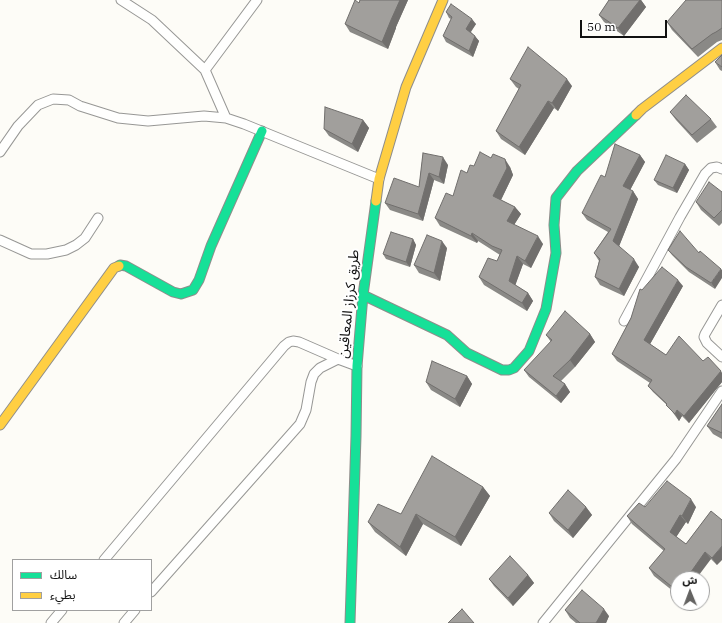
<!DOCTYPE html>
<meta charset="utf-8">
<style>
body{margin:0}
#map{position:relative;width:722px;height:623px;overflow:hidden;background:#fdfcf7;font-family:"IBM Plex Serif","Noto Sans Arabic",serif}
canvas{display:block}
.legend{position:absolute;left:12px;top:559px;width:140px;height:52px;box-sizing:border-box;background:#fff;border:1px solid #a0a0a0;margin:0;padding:5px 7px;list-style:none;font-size:12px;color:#111}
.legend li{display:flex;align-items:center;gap:8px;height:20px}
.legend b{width:20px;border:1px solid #a0a0a0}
.north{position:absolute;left:670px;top:571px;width:40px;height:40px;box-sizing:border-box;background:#fff;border:1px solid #a0a0a0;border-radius:50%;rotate:359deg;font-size:11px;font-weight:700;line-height:16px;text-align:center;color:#111}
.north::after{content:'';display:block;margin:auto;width:14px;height:18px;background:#646362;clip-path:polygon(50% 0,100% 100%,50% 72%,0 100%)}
.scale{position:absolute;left:580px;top:20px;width:87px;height:18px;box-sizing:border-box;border:2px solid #111;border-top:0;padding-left:5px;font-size:12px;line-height:14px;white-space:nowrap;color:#111;-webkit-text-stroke:3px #fff;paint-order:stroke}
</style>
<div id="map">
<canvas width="722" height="623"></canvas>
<ul class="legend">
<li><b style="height:5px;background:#16e098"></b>سالك</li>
<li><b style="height:5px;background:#ffcf43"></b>بطيء</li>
</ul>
<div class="north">ش</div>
<div class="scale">50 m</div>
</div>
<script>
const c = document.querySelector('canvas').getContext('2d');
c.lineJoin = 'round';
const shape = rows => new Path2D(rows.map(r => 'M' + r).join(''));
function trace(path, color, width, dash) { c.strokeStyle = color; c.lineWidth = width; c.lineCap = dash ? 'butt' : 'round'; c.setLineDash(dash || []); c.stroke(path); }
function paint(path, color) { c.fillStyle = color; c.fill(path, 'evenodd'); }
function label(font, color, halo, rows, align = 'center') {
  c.font = font + ' "IBM Plex Serif","Noto Sans Arabic",serif'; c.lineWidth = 4; c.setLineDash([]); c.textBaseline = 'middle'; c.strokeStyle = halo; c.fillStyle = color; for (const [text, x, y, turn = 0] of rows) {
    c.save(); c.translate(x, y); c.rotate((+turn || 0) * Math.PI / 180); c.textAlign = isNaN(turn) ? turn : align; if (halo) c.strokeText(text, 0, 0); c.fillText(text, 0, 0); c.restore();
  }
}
const street = shape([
 [121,0,152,20,205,70,226,118],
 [205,70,257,0],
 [0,152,18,126,38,105,53,99,69,100,80,106,118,118,148,121,204,116,226,118,244,124,379,179],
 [0,240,31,254,47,254,66,250,76,245,85,238,98,218],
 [722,305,705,334,704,337,707,343,722,357],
 [624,321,680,217,705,174,711,168,717,167,722,169],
 [104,560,284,346,289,342,293,341,299,342,338,359],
 [151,592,300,424,306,410,311,382,314,374,320,368,338,359,357,366],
 [51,623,62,610],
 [124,623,135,610],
 [543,623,676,459,722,391]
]);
const fast = shape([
 [119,266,120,265,126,266,173,292,181,294,193,290,199,280,211,246,262,131],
 [363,295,447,335,467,353,502,370,509,370,514,368,529,351,546,309,556,253,554,225,556,198,577,171,636,115],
 [350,623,356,436,357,366,363,295,376,201]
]);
const slow = shape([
 [636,115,642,109,722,48],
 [376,201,379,179,406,87,443,0],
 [0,425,114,268,119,266]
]);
const wall = shape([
 [360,0,408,0,396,27,396,28,388,49,350,32,345,24],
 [609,0,641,0,646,7,624,36,604,22,599,15],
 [722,0,722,40,717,42,698,57,672,30,667,22],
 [446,12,476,24,471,32,479,41,473,57,446,42,443,36,451,19,449,18],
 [715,62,722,67,722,71,720,70],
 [510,79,572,86,558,111,554,108,525,155,501,139,496,131,519,89,516,87],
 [670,112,711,119,717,127,697,143,676,120],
 [363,120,369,128,358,152,329,136,324,129],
 [423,153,448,165,444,184,434,180,423,221,390,210,385,203,419,187],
 [640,155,645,162,630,190,633,191,638,199,619,246,639,267,624,296,600,285,595,277,599,261,594,253,608,232,587,220,582,213,605,177],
 [491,158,510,167,513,175,501,200,515,207,521,214,514,225,543,244,531,268,523,264,515,285,528,293,533,301,527,311,484,285,479,277,497,261,500,255,478,241,477,243,440,226,435,218,453,196,467,173,474,166],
 [685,164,689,170,677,193,658,185,654,180],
 [722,192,722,223,719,226,701,210,696,202],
 [680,231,715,289,689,272,672,255,668,250],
 [413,239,416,245,410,267,386,259,383,254],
 [447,248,440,281,419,273,414,265],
 [683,286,650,344,666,355,703,361,722,373,722,382,689,423,682,416,679,421,668,406,653,392,648,386,650,383,617,361,612,354,631,318,642,290],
 [590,334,595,342,575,367,561,381,565,384,570,392,561,403,529,377,524,370,551,342,546,335],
 [467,376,472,384,460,407,431,390,426,382],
 [722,404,722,439,713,434,707,426],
 [483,487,490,496,461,546,423,524,406,556,375,532,368,522,401,514],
 [586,507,592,515,573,538,554,521,549,513],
 [645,507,696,507,688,524,686,522,676,537,686,544,711,511,717,565,711,559,678,579,678,595,654,576,649,568,664,551,632,524,627,516],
 [528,575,534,583,513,606,494,586,489,579],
 [565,610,609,616,606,623,576,623,570,618]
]);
const shadedWall = shape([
 [400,0,408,0,396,27,396,28,388,49,382,42,391,20],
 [640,0,641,0,646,7,624,36,618,28],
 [472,19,476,24,469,34,466,29],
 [475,36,479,41,473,57,469,51],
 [567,79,572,86,558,111,552,103],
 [548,101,554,108,525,155,519,147],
 [363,120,369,128,358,152,352,144],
 [640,155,645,162,628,194,623,186],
 [443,157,448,165,444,184,439,177],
 [505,159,510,167,513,175,499,204,493,196],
 [685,164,689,170,677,193,673,188],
 [429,173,434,180,423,221,418,214],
 [633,191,638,199,618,249,613,241],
 [515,207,521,214,512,228,507,221],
 [472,233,478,241,477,243,471,236],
 [538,236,543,244,531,268,525,261],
 [413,239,416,245,410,267,406,262],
 [442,241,447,248,440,281,434,273],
 [517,256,523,264,514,289,509,281],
 [634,259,639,267,624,296,619,289],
 [721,269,722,270,722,278,715,289,711,283],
 [678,280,683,286,649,346,644,340],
 [528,293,533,301,527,311,522,303],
 [590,334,595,342,575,367,570,360],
 [721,371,722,373,722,382,689,423,684,416],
 [467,376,472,384,460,407,455,399],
 [565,384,570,392,561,403,556,396],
 [677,410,682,416,679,421,675,414],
 [483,487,490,496,461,546,455,537],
 [691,499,696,507,688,524,682,516],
 [586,507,592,515,573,538,568,530],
 [416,514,423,524,406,556,400,547],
 [680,515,686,522,675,539,670,532],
 [722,546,722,560,717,565,712,558],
 [705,552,711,559,696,579,686,579],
 [528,575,534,583,513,606,508,598],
 [604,609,609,616,606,623,596,623]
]);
const building = shape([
 [355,0,359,3,360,0,400,0,391,20,382,42,345,24,355,0],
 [609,0,640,0,618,28,599,15,609,0],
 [686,0,722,0,722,28,716,32,712,34,692,49,667,22,686,0],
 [451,4,472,19,466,29,475,36,469,51,443,36,452,17,446,12,451,4],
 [528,47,567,79,552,103,548,101,519,147,496,131,521,85,510,79,528,47],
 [722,55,722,67,715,62,722,55],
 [686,95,711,119,692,135,670,112,686,95],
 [325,107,363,120,352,144,324,129,325,107],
 [615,144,640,155,623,186,633,191,613,241,634,259,619,289,595,277,600,259,594,253,611,229,582,213,601,175,605,177,615,144],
 [480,152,491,158,493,154,505,159,507,168,493,196,515,207,507,221,538,236,525,261,517,256,509,281,528,293,522,303,479,277,488,258,497,261,502,250,492,246,472,233,471,236,435,218,446,193,453,196,461,170,467,173,470,165,474,166,480,152],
 [423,153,443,157,439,177,429,173,418,214,385,203,394,178,419,187,423,153],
 [666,155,685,164,673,188,654,180,666,155],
 [709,182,722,192,722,210,714,218,696,202,709,182],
 [680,231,699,253,700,251,721,269,711,283,686,267,668,250,680,231],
 [391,232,413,239,406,262,383,254,391,232],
 [427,235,442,241,434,273,414,265,427,235],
 [662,267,678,280,644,340,666,355,679,336,703,361,708,357,721,371,684,416,677,410,675,414,666,405,667,404,648,386,652,380,612,354,631,318,640,289,642,290,662,267],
 [565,311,590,334,570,360,553,376,565,384,556,396,524,370,552,340,546,335,565,311],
 [432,361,467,376,455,399,426,382,432,361],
 [722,404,722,433,707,426,722,404],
 [432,456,483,487,455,537,416,514,400,547,368,522,378,504,401,514,432,456],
 [667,481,691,499,682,516,680,515,670,532,686,544,711,511,722,520,722,546,712,558,705,552,686,579,678,579,678,590,677,591,649,568,665,549,627,516,639,503,645,507,667,481],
 [568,490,586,507,568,530,549,513,568,490],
 [510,556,528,575,508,598,489,579,510,556],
 [582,590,604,609,596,623,580,623,565,610,582,590],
 [462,609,474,623,448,623,462,609]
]);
const streetNames = [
 ["طريق كرزاز المعاقين",349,304,-84]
];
trace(street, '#979795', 11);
trace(fast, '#8e8d8b', 11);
trace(slow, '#8e8d8b', 11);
trace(street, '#fffffe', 9);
trace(fast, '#16e098', 9);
trace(slow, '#ffcf43', 9);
paint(wall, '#8a8986');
paint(shadedWall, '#716f6d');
paint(building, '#a19f9c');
trace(building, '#716f6d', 1);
label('14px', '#111', '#fff', streetNames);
</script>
